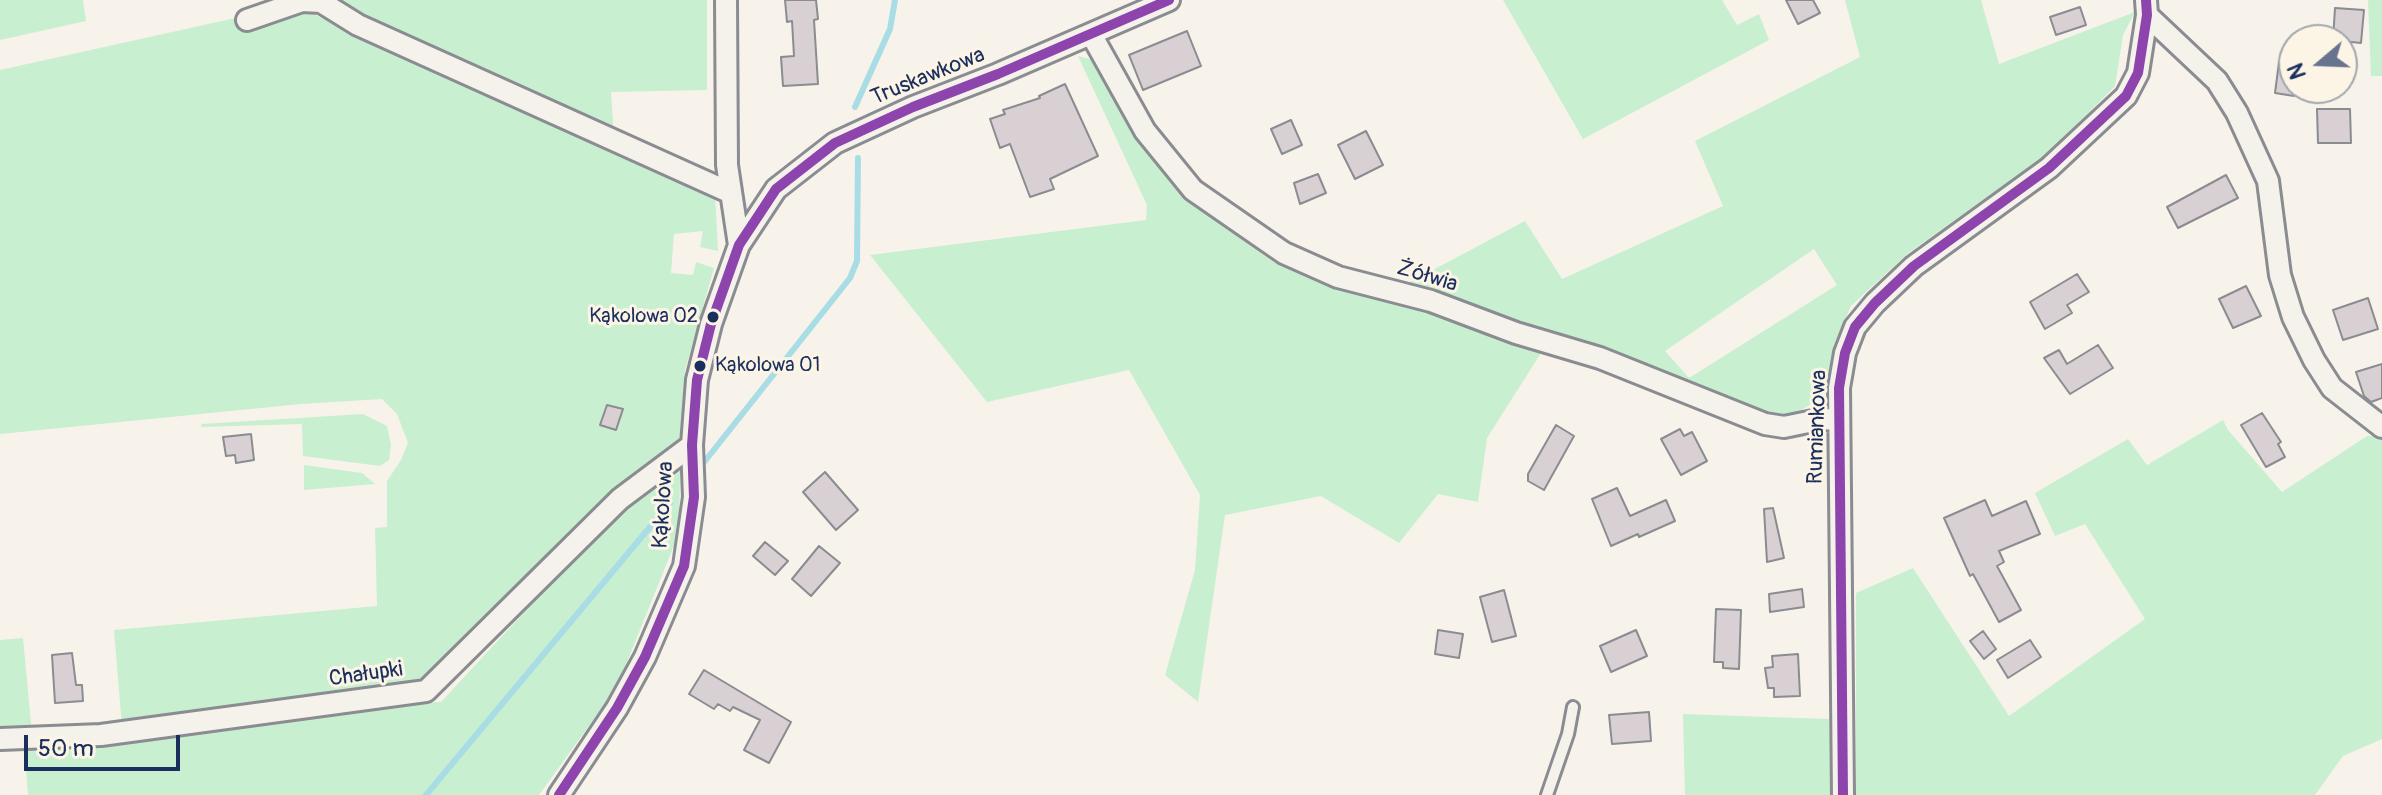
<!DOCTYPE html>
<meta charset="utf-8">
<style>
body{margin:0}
#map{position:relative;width:2382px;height:795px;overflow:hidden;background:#f7f3ea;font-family:Pangolin,sans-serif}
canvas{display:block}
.north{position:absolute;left:2278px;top:24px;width:80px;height:80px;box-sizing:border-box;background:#fcf5e5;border:2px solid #a2a6af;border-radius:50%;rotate:251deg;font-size:22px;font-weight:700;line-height:32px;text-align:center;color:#1b2f5e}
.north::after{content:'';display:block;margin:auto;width:28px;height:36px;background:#68748f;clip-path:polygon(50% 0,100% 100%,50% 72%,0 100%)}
.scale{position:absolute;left:24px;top:735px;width:156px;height:36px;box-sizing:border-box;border:4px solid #1b2f5e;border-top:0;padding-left:10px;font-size:24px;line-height:28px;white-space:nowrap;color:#1b2f5e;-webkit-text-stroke:6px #fcf5e5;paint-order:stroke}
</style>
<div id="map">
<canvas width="2382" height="795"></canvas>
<div class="north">N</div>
<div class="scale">50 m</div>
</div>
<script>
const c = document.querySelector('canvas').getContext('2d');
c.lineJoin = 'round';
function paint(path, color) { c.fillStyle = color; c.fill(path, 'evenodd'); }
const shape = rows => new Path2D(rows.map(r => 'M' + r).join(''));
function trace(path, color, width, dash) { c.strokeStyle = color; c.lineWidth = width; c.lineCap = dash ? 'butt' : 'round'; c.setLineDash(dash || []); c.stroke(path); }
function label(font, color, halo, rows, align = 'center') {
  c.font = font + ' Pangolin,sans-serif'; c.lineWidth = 6; c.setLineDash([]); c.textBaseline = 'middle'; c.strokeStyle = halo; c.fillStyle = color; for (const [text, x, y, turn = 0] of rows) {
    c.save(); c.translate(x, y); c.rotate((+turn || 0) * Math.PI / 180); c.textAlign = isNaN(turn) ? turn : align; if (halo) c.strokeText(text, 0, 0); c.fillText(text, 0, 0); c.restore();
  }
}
const green = shape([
 [0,0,83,0,86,21,0,40],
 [332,0,707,0,707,90,611,92,614,138,350,11],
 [1503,0,1722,0,1737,25,1759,14,1769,40,1583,139],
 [1845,0,1981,0,1999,64,2135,12,2123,35,2115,86,2048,154,1907,254,1851,306,1834,344,1824,397,1781,421,1399,288,1525,221,1562,279,1723,206,1695,141,1860,57],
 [1814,249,1837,285,1689,378,1665,351],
 [2368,0,2382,0,2382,76,2371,76],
 [304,10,715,194,718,251,700,247,703,231,674,234,671,273,693,275,696,262,714,268,685,370,683,441,419,685,122,726,114,630,377,606,375,528,387,527,387,481,401,460,408,443,397,414,382,399,301,404,0,434,0,70,240,17],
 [1078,56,1093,60,1123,113,1183,196,1273,262,1326,286,1415,309,1541,353,1487,438,1478,502,1438,494,1399,543,1321,496,1225,515,1198,702,1165,675,1195,570,1200,495,1129,370,987,402,870,255,1146,220,1147,205],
 [363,414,387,426,391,445,389,460,380,466,303,456,302,424,202,427,201,424],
 [2223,420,2228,430,2282,492,2367,436,2382,436,2382,739,2343,756,2315,795,1856,795,1856,593,1913,568,2009,716,2145,619,2085,524,2055,536,2035,493,2128,439,2147,465],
 [304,465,362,473,375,484,304,490],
 [680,469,679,533,617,687,539,795,28,795,24,745,397,704,441,702,583,549,657,479],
 [23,638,32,734,0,735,0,640],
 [1683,714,1829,719,1833,795,1685,795]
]);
const stream = shape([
 [855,107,890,29,895,0],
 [705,461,850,278,857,261,858,158],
 [426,795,670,503]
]);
const building = shape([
 [785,0,816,0,818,19,814,20,818,84,783,86,781,57,794,56,792,21,787,22,785,0],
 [1786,0,1813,0,1820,13,1798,24,1786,0],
 [2080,7,2086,25,2056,35,2050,17,2080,7],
 [2335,8,2364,10,2361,43,2333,40,2335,8],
 [1187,31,1201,66,1143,90,1129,55,1187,31],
 [2279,62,2294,63,2294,96,2275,93,2279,62],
 [1065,84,1098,156,1050,179,1054,189,1030,197,1010,144,1000,148,990,119,1005,114,1003,110,1040,98,1039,96,1065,84],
 [2317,109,2350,109,2351,143,2318,143,2317,109],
 [1291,120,1302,145,1282,154,1271,129,1291,120],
 [1366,131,1383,165,1355,179,1338,145,1366,131],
 [1318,174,1326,193,1300,204,1294,183,1318,174],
 [2226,175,2238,198,2178,228,2167,207,2226,175],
 [2077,274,2089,292,2067,305,2072,313,2045,329,2030,302,2077,274],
 [2246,286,2261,316,2233,328,2219,299,2246,286],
 [2368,298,2378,329,2343,340,2333,310,2368,298],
 [2098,345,2113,368,2070,394,2044,358,2059,350,2067,364,2098,345],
 [2382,364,2382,398,2371,402,2364,396,2356,372,2382,364],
 [607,405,623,409,616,430,600,425,607,405],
 [2262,413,2281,442,2278,444,2285,457,2266,467,2241,425,2262,413],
 [1556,425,1574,436,1544,490,1528,481,1528,474,1556,425],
 [1680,429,1684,436,1692,432,1707,461,1681,475,1661,439,1680,429],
 [251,434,254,460,236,463,235,455,226,456,223,437,251,434],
 [825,472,858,510,836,530,803,492,825,472],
 [1617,488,1630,516,1666,500,1675,521,1639,537,1638,534,1611,546,1592,499,1617,488],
 [1985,500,1992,516,2026,501,2040,534,1999,551,2004,562,1997,566,2021,610,1999,622,1973,574,1970,576,1944,518,1985,500],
 [1773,508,1784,558,1767,562,1764,509,1773,508],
 [765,542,788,561,775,575,753,556,765,542],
 [819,546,840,563,811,596,792,579,819,546],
 [1802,589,1804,607,1770,612,1769,594,1802,589],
 [1504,590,1516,636,1492,642,1480,597,1504,590],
 [1716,609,1741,610,1739,669,1723,668,1723,662,1714,662,1716,609],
 [1438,630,1463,634,1459,658,1435,654,1438,630],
 [1636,630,1647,656,1611,672,1600,646,1636,630],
 [1983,631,1996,649,1984,659,1970,641,1983,631],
 [2030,640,2041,657,2008,678,1997,660,2030,640],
 [72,653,76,685,82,685,83,701,55,703,52,655,72,653],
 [1798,654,1800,696,1774,697,1774,688,1768,688,1765,668,1773,667,1772,656,1798,654],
 [704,670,791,722,769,763,744,750,760,720,733,707,730,711,718,704,714,709,689,694,704,670],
 [1649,712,1651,741,1612,744,1609,715,1649,712]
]);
const lane = shape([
 [1547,795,1568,734,1573,707]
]);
const street = shape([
 [2147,15,2217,81,2237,113,2268,181,2280,275,2293,317,2314,360,2332,388,2382,427],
 [247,20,302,1,321,2,358,25,731,193],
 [1091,34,1145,131,1193,190,1284,253,1338,277,1431,301,1516,333,1600,358,1765,424,1784,427,1823,419,1839,420],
 [739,245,776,189,835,143,913,107,998,74,1169,0],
 [0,739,101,735,426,691,620,499,692,445],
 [559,795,617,708,645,657,684,566,694,497,692,445,697,380,711,324,739,245,727,165,726,0],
 [1843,795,1839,388,1845,353,1855,327,1875,303,1914,266,2049,168,2126,96,2138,73,2147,15,2146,0]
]);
const bus1 = shape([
 [559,795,617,708,645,657,684,566,694,497,692,445,697,380,711,324,739,245,776,189,835,143,913,107,998,74,1169,0],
 [1843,795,1839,388,1845,353,1855,327,1875,303,1914,266,2049,168,2126,96,2138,73,2147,15,2146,0]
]);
const markers = [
 [713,317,7,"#1b2f5e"],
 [700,366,7,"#1b2f5e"]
];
const busNames = [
 ["Kąkolowa 02",698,317],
 ["Kąkolowa 01",715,366,"left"]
];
const streetNames = [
 ["Truskawkowa",928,77,-22],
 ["Żółwia",1427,277,17],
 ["Rumiankowa",1818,427,-88],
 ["Kąkolowa",664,505,-86],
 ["Chałupki",366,675,-8]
];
paint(green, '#c8efd0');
trace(stream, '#a8dde6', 6);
paint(building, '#d9d0d4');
trace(building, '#8a8c91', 2);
trace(lane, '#8a8c91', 16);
trace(street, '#8a8c91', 26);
trace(lane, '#f5f2ec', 10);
trace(street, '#f5f2ec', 20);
trace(bus1, '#8e44ad', 10);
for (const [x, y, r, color] of markers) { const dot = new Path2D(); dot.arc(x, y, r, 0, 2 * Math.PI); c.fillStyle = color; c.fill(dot); trace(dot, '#fcf5e5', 3); }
label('20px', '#1b2f5e', '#fcf5e5', busNames, 'right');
label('22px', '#1b2f5e', '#fcf5e5', streetNames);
</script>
